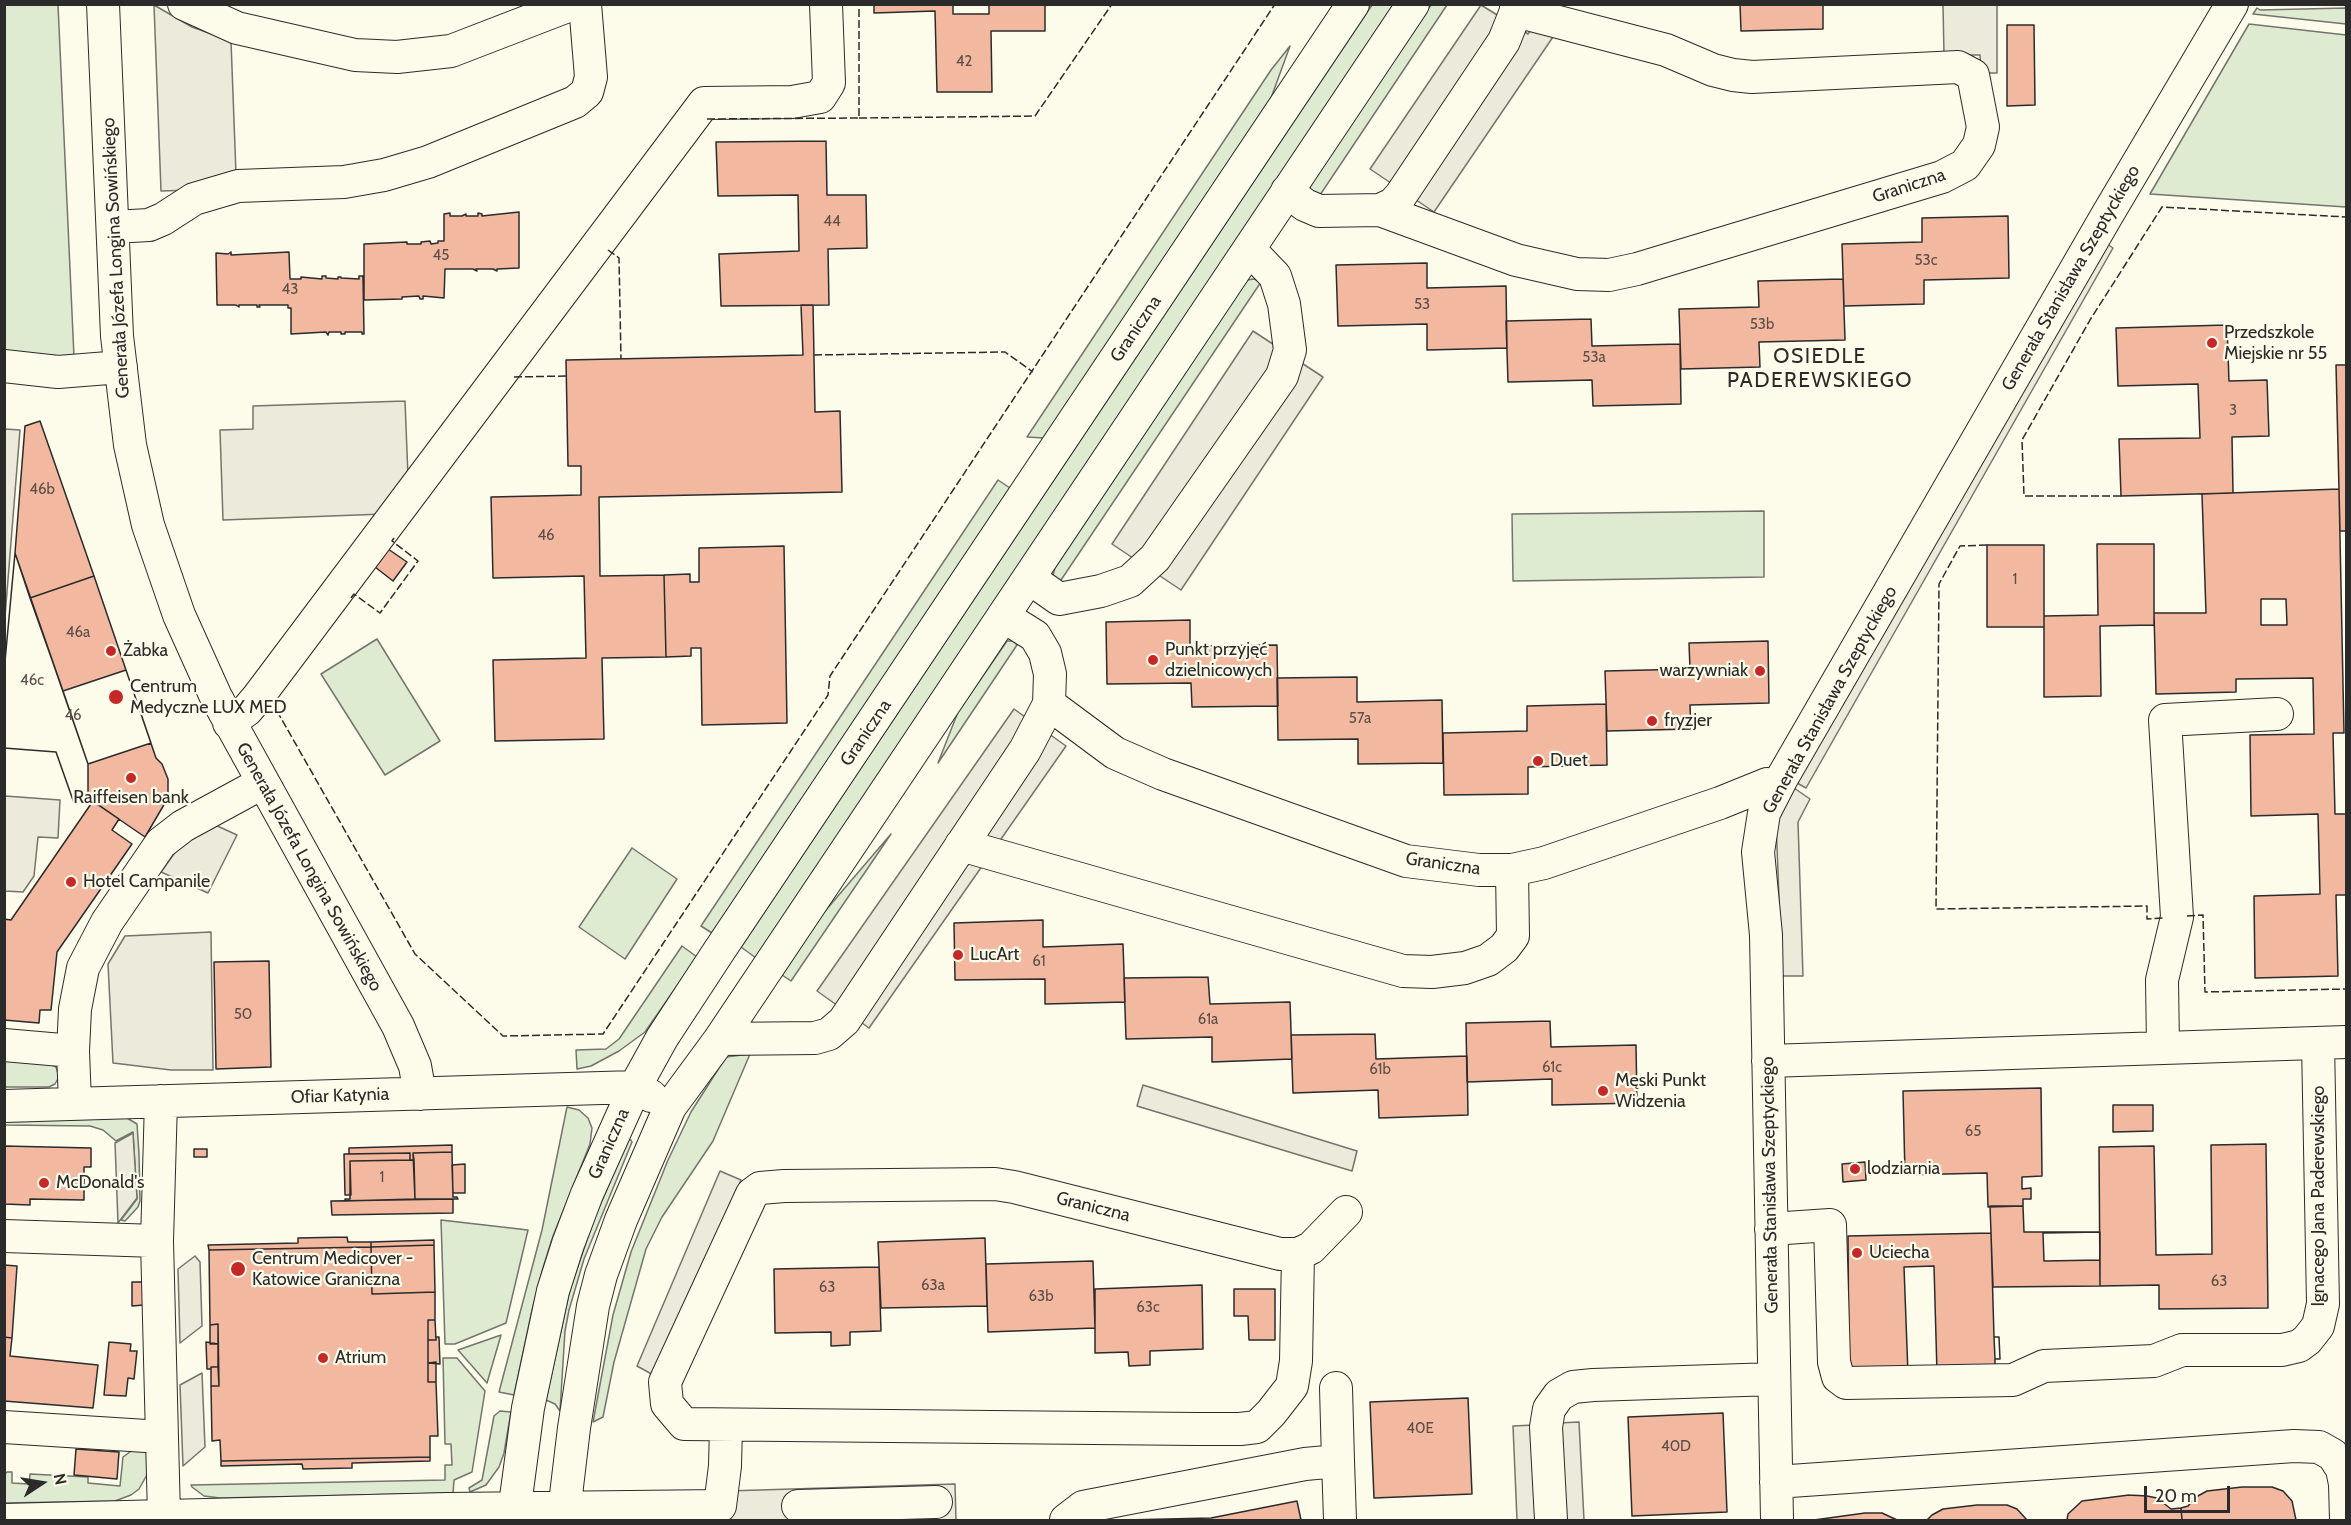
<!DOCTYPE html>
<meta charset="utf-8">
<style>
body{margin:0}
#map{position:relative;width:2351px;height:1525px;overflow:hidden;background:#fdfbea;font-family:Cabin,sans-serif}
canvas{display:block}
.frame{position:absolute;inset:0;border:6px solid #2b2b2b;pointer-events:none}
.north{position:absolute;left:12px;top:1453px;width:60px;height:60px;-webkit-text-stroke:4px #fdfbea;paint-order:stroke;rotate:78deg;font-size:16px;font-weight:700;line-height:24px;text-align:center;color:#2b2b2b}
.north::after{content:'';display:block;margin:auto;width:21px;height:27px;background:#2b2b2b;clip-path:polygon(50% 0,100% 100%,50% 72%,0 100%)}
.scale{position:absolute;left:2144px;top:1486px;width:86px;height:27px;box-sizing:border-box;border:3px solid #2b2b2b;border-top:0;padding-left:8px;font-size:18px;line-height:21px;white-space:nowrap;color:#2b2b2b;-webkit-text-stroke:4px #fdfbea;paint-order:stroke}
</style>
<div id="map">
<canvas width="2351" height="1525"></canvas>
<div class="frame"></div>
<div class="north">N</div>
<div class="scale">20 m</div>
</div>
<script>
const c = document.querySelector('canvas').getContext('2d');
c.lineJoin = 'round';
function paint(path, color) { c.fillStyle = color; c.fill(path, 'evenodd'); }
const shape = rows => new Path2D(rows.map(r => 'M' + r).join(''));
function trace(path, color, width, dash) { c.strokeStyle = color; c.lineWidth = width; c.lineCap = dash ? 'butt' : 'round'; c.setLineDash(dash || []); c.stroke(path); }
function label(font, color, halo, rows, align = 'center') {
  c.font = font + ' Cabin,sans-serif'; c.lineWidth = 4.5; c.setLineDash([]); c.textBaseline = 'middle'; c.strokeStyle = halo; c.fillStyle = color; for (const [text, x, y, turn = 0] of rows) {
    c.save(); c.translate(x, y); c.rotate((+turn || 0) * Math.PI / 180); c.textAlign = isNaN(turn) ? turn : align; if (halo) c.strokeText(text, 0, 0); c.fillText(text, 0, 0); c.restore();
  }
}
const green = shape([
 [4,5,58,5,74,357,5,352,4,5],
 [1372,5,1394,5,756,958,741,947,1372,5],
 [1431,5,1447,5,1320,195,1309,192,1311,184,1431,5],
 [2257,8,2260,10,2346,8,2346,24,2253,14,2257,8],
 [2249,24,2346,35,2346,207,2150,194,2249,24],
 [1290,46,1271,98,1044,438,1027,437,1271,70,1290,46],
 [1254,279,1261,282,1059,583,1056,581,1053,575,1055,568,1247,280,1254,279],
 [998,480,1010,488,712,933,701,926,998,480],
 [1764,511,1764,577,1513,581,1512,514,1764,511],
 [377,639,440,741,385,775,321,674,377,639],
 [1007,641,1014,641,1017,645,938,763,958,712,1007,641],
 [891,834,791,981,782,975,820,917,891,834],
 [632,848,677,879,625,959,579,927,632,848],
 [682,946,697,957,645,1032,619,1051,591,1066,577,1069,576,1050,606,1049,619,1039,682,946],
 [750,1054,713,1141,662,1217,646,1249,614,1362,603,1417,593,1422,613,1315,631,1252,668,1160,691,1112,726,1057,750,1054],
 [5,1060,50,1064,56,1067,59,1077,55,1084,49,1087,5,1087,5,1060],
 [567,1107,579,1110,588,1118,592,1128,590,1144,553,1236,543,1268,532,1310,514,1395,499,1392,542,1230,567,1107],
 [122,1115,137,1124,139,1154,140,1201,138,1207,125,1221,121,1220,137,1199,133,1132,116,1141,103,1130,90,1126,5,1125,4,1117,122,1115],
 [628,1140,631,1140,632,1142,584,1259,569,1310,565,1331,560,1411,555,1404,546,1400,570,1289,595,1217,628,1140],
 [441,1220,528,1230,506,1323,455,1344,445,1344,441,1220],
 [501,1335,487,1383,458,1350,501,1335],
 [443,1358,457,1358,485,1391,472,1472,454,1480,453,1493,220,1498,204,1496,192,1487,191,1485,445,1480,445,1465,452,1465,451,1444,445,1444,443,1358],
 [500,1411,511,1412,504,1453,499,1467,486,1485,470,1492,469,1488,482,1480,494,1416,500,1411],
 [134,1449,141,1449,147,1454,148,1473,139,1489,131,1495,115,1501,5,1503,5,1474,7,1472,12,1472,12,1483,29,1484,30,1474,88,1477,88,1483,120,1486,123,1457,134,1449]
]);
const parking = shape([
 [154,5,192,27,231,41,236,174,194,190,161,191,154,5],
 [1481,5,1528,34,1537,22,1555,34,1434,212,1370,169,1481,5],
 [1943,5,1997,5,1997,73,1981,73,1980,55,1944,55,1943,5],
 [2104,242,2113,248,1806,788,1797,783,2104,242],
 [1253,331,1323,377,1181,590,1112,544,1253,331],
 [405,401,408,477,384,514,223,520,220,430,253,429,253,406,405,401],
 [5,429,20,430,5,617,4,429,5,429],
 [1014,709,1066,746,869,1028,817,991,1014,709],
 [1794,788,1810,799,1798,822,1803,976,1782,976,1776,821,1794,788],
 [5,796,60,800,58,838,38,837,34,876,23,892,5,891,5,796],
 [211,823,237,835,208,893,161,872,176,851,211,823],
 [211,932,213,1070,171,1070,113,1063,108,964,125,936,211,932],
 [1143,1085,1357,1151,1352,1171,1137,1106,1143,1085],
 [133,1133,137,1198,118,1223,115,1143,133,1133],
 [720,1171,741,1180,657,1377,637,1366,720,1171],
 [195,1256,200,1262,202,1326,180,1343,178,1269,195,1256],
 [202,1373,205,1447,183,1466,180,1385,202,1373],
 [1579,1422,1584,1520,1563,1520,1558,1423,1579,1422],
 [1534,1425,1538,1520,1517,1520,1513,1426,1534,1425],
 [955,1484,956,1520,627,1520,629,1494,955,1484]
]);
const building = shape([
 [874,4,953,4,953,14,989,14,989,4,1045,4,1045,31,991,31,992,92,937,92,935,11,874,13,874,4],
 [1740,4,1823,4,1823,29,1741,31,1740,4],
 [2007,25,2034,25,2035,105,2007,106,2007,25],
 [826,141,827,195,866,195,867,248,828,249,829,305,721,306,719,254,799,251,798,195,718,196,716,142,826,141],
 [519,212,519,268,497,269,497,271,493,269,476,269,477,271,473,269,445,269,444,298,423,296,423,299,420,299,419,296,402,297,402,299,364,300,364,244,407,242,407,244,421,244,421,242,430,241,431,244,438,243,438,241,444,241,444,214,450,213,450,216,462,216,466,214,466,216,478,216,478,213,482,214,482,216,519,212],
 [2008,216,2009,278,1924,280,1924,304,1844,306,1842,244,1922,242,1922,218,2008,216],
 [231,252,231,255,289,252,290,279,301,279,301,277,322,279,322,276,326,276,326,278,338,279,338,277,341,277,341,278,359,279,359,276,363,276,364,334,362,334,362,332,345,332,345,334,341,334,341,332,329,332,328,335,326,332,291,334,291,308,288,308,288,305,259,305,260,307,257,307,257,305,239,305,239,307,236,305,217,305,216,253,228,254,231,252],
 [1427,263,1427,288,1506,286,1507,348,1427,350,1427,324,1338,326,1336,265,1427,263],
 [1843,279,1845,340,1759,342,1760,367,1681,369,1679,309,1759,307,1758,281,1843,279],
 [801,305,813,305,815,412,840,411,842,492,599,497,600,576,664,575,666,657,602,658,604,739,495,741,493,660,586,658,584,576,493,578,491,497,581,495,581,466,568,466,566,360,803,355,801,305],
 [1591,319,1592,346,1680,344,1681,404,1593,406,1592,380,1508,382,1506,321,1591,319],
 [2227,325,2229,381,2267,380,2269,436,2232,437,2233,493,2121,496,2119,439,2200,438,2198,384,2118,386,2116,328,2227,325],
 [2336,365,2346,365,2346,531,2340,531,2336,365],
 [40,421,94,576,30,598,15,553,25,426,40,421],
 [2339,489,2344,733,2333,733,2335,814,2346,814,2346,895,2336,895,2338,976,2255,978,2254,896,2320,894,2318,814,2251,816,2250,735,2314,734,2313,678,2236,679,2236,692,2156,694,2154,613,2206,613,2202,494,2339,489],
 [2261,599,2286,599,2287,625,2261,625,2261,599],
 [2097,544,2154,544,2154,625,2100,626,2101,696,2044,697,2044,616,2098,615,2097,544],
 [1987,545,2044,545,2044,627,1987,627,1987,545],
 [784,546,787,723,702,725,701,648,691,648,691,656,666,657,664,575,690,574,690,582,699,582,699,548,784,546],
 [388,549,407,562,393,581,375,567,388,549],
 [15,553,63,691,126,670,156,758,162,764,168,779,168,793,165,803,145,837,88,798,74,803,56,752,4,748,4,672,15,553],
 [15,553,88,764,88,798,74,803,56,752,4,748,4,672,15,553],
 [94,576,126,670,63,691,30,598,94,576],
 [1190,620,1190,646,1277,645,1278,706,1192,707,1191,683,1107,684,1106,622,1190,620],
 [1768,641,1769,703,1690,705,1691,729,1607,731,1605,671,1690,669,1689,643,1768,641],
 [126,670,151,743,88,764,63,691,126,670],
 [1357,677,1357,702,1442,700,1443,763,1358,764,1358,739,1278,740,1277,678,1357,677],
 [1606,704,1607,765,1528,767,1528,794,1444,795,1443,733,1527,731,1527,706,1606,704],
 [93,801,119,819,112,830,132,844,57,952,51,1010,40,1010,39,1023,4,1020,4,919,11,920,93,801],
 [1043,920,1043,947,1123,944,1125,1002,1045,1004,1045,979,955,980,954,923,1043,920],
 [269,961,271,1067,216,1069,214,962,269,961],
 [1208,977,1210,1004,1290,1002,1292,1059,1212,1062,1212,1037,1126,1039,1124,978,1208,977],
 [1550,1021,1551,1047,1636,1045,1637,1103,1552,1105,1552,1079,1467,1082,1466,1023,1550,1021],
 [1375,1034,1376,1059,1467,1056,1468,1115,1379,1118,1378,1090,1293,1093,1291,1035,1375,1034],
 [2041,1088,2042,1176,2022,1177,2022,1189,2031,1188,2031,1199,2023,1199,2023,1206,1988,1207,1987,1173,1905,1175,1903,1091,2041,1088],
 [2113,1105,2153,1105,2153,1131,2113,1132,2113,1105],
 [2266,1144,2268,1308,2159,1309,2159,1285,2100,1286,2099,1147,2154,1146,2156,1255,2212,1254,2211,1145,2266,1144],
 [452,1145,452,1152,413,1153,414,1160,410,1160,410,1153,349,1154,349,1148,452,1145],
 [4,1146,91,1148,91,1167,84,1167,84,1200,30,1199,30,1205,4,1204,4,1146],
 [194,1149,207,1149,207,1157,194,1157,194,1149],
 [452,1152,453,1197,457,1197,458,1199,415,1199,413,1153,452,1152],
 [410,1153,410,1160,350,1161,351,1195,345,1195,344,1154,410,1153],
 [414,1160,415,1199,345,1201,345,1199,350,1199,350,1161,414,1160],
 [1865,1162,1866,1180,1843,1182,1842,1164,1865,1162],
 [465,1164,465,1193,453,1193,452,1165,465,1164],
 [453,1199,453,1213,332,1215,331,1201,453,1199],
 [1990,1206,2023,1206,2024,1232,2100,1232,2100,1286,1993,1287,1990,1206],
 [2100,1232,2100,1260,2044,1261,2043,1233,2100,1232],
 [1991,1233,1994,1337,1999,1337,2000,1359,1995,1359,1995,1370,1937,1373,1934,1266,1904,1267,1908,1374,1849,1375,1848,1236,1991,1233],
 [347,1237,348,1242,371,1242,371,1247,209,1250,208,1245,298,1243,298,1238,347,1237],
 [985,1238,987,1306,881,1308,878,1242,985,1238],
 [434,1240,434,1245,371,1247,371,1242,434,1240],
 [434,1245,435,1292,372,1294,371,1247,434,1245],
 [371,1247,372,1294,435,1292,435,1320,428,1320,428,1382,436,1382,438,1436,430,1436,430,1457,221,1461,220,1440,212,1441,211,1386,219,1386,218,1324,210,1325,209,1250,371,1247],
 [1093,1261,1095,1328,988,1332,986,1264,1093,1261],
 [4,1265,17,1266,12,1338,4,1337,4,1265],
 [879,1267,881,1331,850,1332,850,1345,831,1346,831,1332,775,1333,774,1269,879,1267],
 [132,1282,144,1282,144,1305,132,1306,132,1282],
 [1202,1285,1203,1349,1150,1351,1150,1365,1129,1366,1128,1352,1095,1353,1095,1289,1202,1285],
 [1234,1289,1275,1289,1275,1340,1249,1340,1248,1316,1234,1316,1234,1289],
 [428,1320,435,1320,436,1340,428,1340,428,1320],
 [218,1324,218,1344,210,1344,210,1325,218,1324],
 [4,1337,12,1338,10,1356,98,1365,93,1408,4,1401,4,1337],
 [436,1337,439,1337,440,1364,428,1363,428,1340,436,1340,436,1337],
 [1994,1337,1999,1337,2000,1359,1995,1359,1994,1337],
 [109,1342,131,1344,130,1351,137,1351,134,1379,128,1378,126,1396,104,1395,109,1342],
 [206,1342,218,1344,218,1367,211,1367,211,1369,207,1369,206,1342],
 [436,1362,436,1382,428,1382,428,1363,436,1362],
 [211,1367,218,1367,219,1386,211,1386,211,1367],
 [1468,1398,1472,1494,1374,1498,1370,1402,1468,1398],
 [1723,1413,1727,1512,1632,1516,1628,1417,1723,1413],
 [76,1449,119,1452,117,1479,74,1475,76,1449],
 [430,1457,430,1461,352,1463,352,1468,303,1469,302,1464,221,1466,221,1461,430,1457],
 [2242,1487,2272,1487,2283,1491,2292,1501,2296,1520,2182,1520,2181,1508,2188,1506,2196,1497,2207,1491,2242,1487],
 [2129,1495,2147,1496,2157,1498,2171,1509,2181,1508,2182,1520,2067,1520,2068,1514,2082,1501,2129,1495],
 [1297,1501,1301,1520,1124,1520,1211,1518,1297,1501],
 [1977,1505,2007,1505,2017,1509,2027,1520,1927,1520,1932,1515,1943,1509,1977,1505],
 [1865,1513,1882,1513,1897,1520,1814,1520,1865,1513]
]);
const minor = shape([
 [103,4,117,336,130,445,148,525,179,615,216,697,398,1026,415,1066,420,1094],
 [184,4,237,28,355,55,397,57,451,51,573,4],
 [1287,191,1305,205,1319,211,1380,210,1393,204,1401,195,1504,41,1516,11,1516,4],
 [1380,210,1516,260,1577,274,1609,275,1637,269,1942,177,1965,165,1979,145,1983,127,1973,75,1958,67,1752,77,1733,75,1713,70,1666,50,1516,11],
 [113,227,149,225,163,219,194,199,238,186,344,182,384,175,428,162,575,102,587,92,591,77,585,4],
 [4,366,58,372,121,367],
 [1029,578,1059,599,1101,591,1130,581,1155,558,1282,376,1290,350,1284,304,1275,276,1249,249],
 [1049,704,1115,753,1163,774,1406,861,1479,870,1512,870,1544,863,1720,803,1767,784],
 [229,723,247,710,258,697,704,103,792,102,820,97,829,83,826,4],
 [961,845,1403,971,1432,972,1465,968,1488,960,1504,948,1513,936,1512,870],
 [720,1039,815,1038,829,1034,844,1021,1025,750,1049,704,1050,674,1045,653,1035,636,1003,616],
 [4,1045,73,1051],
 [2163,1047,2162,980,2177,917,2165,720,2277,714],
 [1768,1061,2346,1042],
 [161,1101,157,1241,164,1516],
 [75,1103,73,1051,75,1009,83,968,107,922,161,843,183,826,262,783],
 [4,1106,635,1087,651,1096],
 [1771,1229,1830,1225,1834,1362,1838,1377,1846,1383,2013,1380,2044,1366,2154,1361,2182,1350,2282,1350,2299,1346,2307,1340,2318,1326,2323,1304,2318,1043],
 [4,1236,157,1241],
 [1298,1254,1296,1361,1292,1386,1271,1413,1257,1427,1240,1429,1197,1429,684,1424,667,1404,665,1382,752,1194,760,1188,784,1186,995,1184,1014,1187,1280,1254,1298,1254,1311,1248,1346,1212],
 [1336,1388,1338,1461],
 [4,1427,162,1437],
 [1776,1482,2294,1446,2319,1447,2333,1455,2342,1469,2345,1484,2346,1520],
 [798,1506,936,1502],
 [4,1520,448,1509,720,1506,725,1466,726,1426],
 [513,1520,528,1408,553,1291,568,1244,587,1194,635,1087,662,1038,719,951,1353,4],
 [563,1520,574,1428,593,1306,601,1275,621,1220,670,1107,720,1039,1413,4],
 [1066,1520,1083,1507,1305,1464,1338,1461,1340,1520],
 [1551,1520,1546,1427,1549,1409,1559,1395,1573,1387,1593,1385,1774,1379],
 [1777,1520,1766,935,1758,852,1764,813,1782,778,2106,217,2232,4]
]);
const fence = shape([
 [859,118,1035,116,1112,4],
 [707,119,859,118,859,4],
 [608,250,619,258,621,359],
 [814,355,1005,352,1033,372],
 [514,377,566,376],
 [2121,496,2024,496,2022,440,2090,320,2162,207,2346,217],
 [1987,545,1960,546,1939,584,1936,909,2147,906,2147,919,2163,918],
 [351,598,354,594,380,613,418,561,392,541,394,538],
 [274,701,273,704,415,954,503,1036,603,1034,828,695,830,676,1275,4],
 [2187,916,2203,915,2205,992,2346,989]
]);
const markers = [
 [2212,343,6,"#c62828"],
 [111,651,6,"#c62828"],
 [1153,660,6,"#c62828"],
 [1760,671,6,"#c62828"],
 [116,697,8,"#c62828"],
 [1652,721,6,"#c62828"],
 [1538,761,6,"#c62828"],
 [131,778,6,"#c62828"],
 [71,882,6,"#c62828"],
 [958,955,6,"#c62828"],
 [1603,1091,6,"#c62828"],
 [1855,1169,6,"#c62828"],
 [44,1183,6,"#c62828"],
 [1857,1253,6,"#c62828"],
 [238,1269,8,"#c62828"],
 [323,1358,6,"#c62828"]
];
const numberNames = [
 ["42",964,62],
 ["44",832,222],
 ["45",441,256],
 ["53c",1926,261],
 ["43",290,290],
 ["53",1422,305],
 ["53b",1762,325],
 ["53a",1594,358],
 ["3",2233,411],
 ["46b",42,490],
 ["46",546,536],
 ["1",2015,580],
 ["46a",78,633],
 ["46c",32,681],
 ["46",73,716],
 ["57a",1360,719],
 ["61",1039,962],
 ["50",243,1015],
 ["61a",1208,1020],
 ["61c",1552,1068],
 ["61b",1380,1070],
 ["65",1973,1132],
 ["1",382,1178],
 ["63",2219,1282],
 ["63a",933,1286],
 ["63",827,1288],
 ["63b",1041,1297],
 ["63c",1148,1308],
 ["40E",1420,1429],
 ["40D",1676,1447]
];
const streetNames = [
 ["Graniczna",1909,186,-18],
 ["Generała Józefa Longina Sowińskiego",116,258,-93],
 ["Generała Stanisława Szeptyckiego",2071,278,-60],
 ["Graniczna",1136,329,-56],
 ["Generała Stanisława Szeptyckiego",1830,700,-61],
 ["Graniczna",866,733,-56],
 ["Graniczna",1443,864,8],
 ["Generała Józefa Longina Sowińskiego",309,867,61],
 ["Ofiar Katynia",340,1096,-2],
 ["Graniczna",609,1144,-66],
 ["Generała Stanisława Szeptyckiego",1770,1185,-91],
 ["Ignacego Jana Paderewskiego",2319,1196,-90],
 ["Graniczna",1093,1207,14]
];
const poiNames = [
 ["Przedszkole",2224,333],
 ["Miejskie nr 55",2224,354],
 ["Punkt przyjęć",1165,650],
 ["dzielnicowych",1165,671],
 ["Żabka",123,651],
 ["warzywniak",1748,671,"right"],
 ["Centrum",130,687],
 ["Medyczne LUX MED",130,708],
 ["fryzjer",1664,721],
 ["Duet",1550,761],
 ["Raiffeisen bank",131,798,"center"],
 ["Hotel Campanile",83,882],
 ["LucArt",970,955],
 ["Męski Punkt",1615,1081],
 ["Widzenia",1615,1102],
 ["lodziarnia",1867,1169],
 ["McDonald's",56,1183],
 ["Uciecha",1869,1253],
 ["Centrum Medicover -",252,1259],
 ["Katowice Graniczna",252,1280],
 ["Atrium",335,1358]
];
const quarterNames = [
 ["OSIEDLE",1820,357],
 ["PADEREWSKIEGO",1820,381]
];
paint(green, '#deebd1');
trace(green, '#74746e', 1.5);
paint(parking, '#eceadb');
trace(parking, '#74746e', 1.5);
paint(building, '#f2b8a0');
trace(building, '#2b2b2b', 1.5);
trace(minor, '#2b2b2b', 34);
trace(minor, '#fdfbea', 32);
trace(fence, '#2b2b2b', 1.5, [8, 3]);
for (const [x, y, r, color] of markers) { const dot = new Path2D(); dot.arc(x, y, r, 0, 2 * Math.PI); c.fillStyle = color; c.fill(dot); trace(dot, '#fdfbea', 2); }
label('15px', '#5d4e48', null, numberNames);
label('18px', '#2b2b2b', '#fdfbea', streetNames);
label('18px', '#2b2b2b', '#fdfbea', poiNames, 'left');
c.letterSpacing = '1.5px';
label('21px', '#2b2b2b', '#fdfbea', quarterNames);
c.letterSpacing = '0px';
</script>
